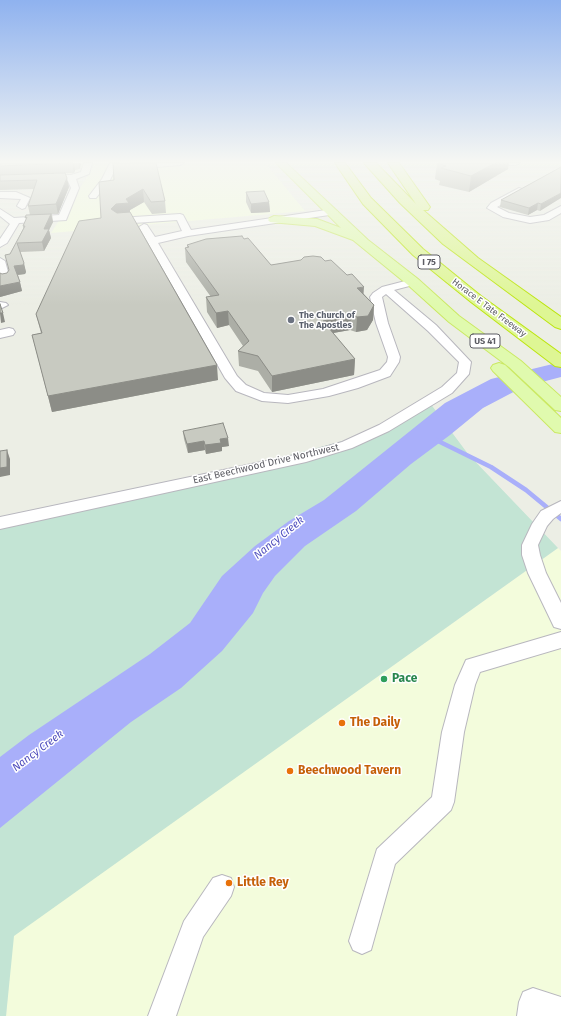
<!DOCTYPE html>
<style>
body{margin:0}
canvas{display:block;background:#eceee5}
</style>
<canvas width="561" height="1016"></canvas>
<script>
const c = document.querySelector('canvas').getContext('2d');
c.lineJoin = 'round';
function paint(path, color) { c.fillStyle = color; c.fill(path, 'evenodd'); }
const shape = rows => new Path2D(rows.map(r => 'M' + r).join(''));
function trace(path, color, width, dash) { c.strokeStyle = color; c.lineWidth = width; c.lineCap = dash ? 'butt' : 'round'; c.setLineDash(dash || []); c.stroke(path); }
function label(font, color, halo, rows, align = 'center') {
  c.font = font + ' "Fira Sans",sans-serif'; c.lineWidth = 3; c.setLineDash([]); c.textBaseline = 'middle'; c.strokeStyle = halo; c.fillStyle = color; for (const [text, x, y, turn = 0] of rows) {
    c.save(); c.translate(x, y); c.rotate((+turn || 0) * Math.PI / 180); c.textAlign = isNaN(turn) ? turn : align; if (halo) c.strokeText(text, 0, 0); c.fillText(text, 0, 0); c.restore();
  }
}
const commercial = shape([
 [96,163,265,163,305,211,51,233],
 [558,548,561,551,561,1016,6,1016,13,936]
]);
const green = shape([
 [430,403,468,454,558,548,14,936,6,1016,0,1016,0,520,275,459,373,433]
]);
const water = shape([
 [561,362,561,377,523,387,483,408,450,435,411,464,356,511,305,546,275,576,263,593,253,613,222,651,181,688,131,722,0,828,0,757,29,735,150,654,190,623,222,576,255,546,289,521,324,500,445,403,491,379]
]);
const stream = shape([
 [436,440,491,467,526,490,561,519]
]);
const minor = shape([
 [84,163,92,163,89,174,76,179,79,188,66,220,19,223,7,243,0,247,0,239,10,224,0,216,0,209,14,218,59,215,71,188,68,181,46,181,42,178,46,175,71,175,81,172,84,163],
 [110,163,118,163,110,180,96,198,90,198,89,196,102,179,110,163],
 [131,163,184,163,180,165,144,168,131,163],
 [496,163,520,163,516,165,500,165,496,163],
 [519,188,522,189,522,193,497,207,509,213,530,217,544,215,561,206,561,213,549,220,530,223,503,217,487,208,491,203,519,188],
 [0,192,16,192,30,198,25,208,22,209,17,206,21,199,0,198,0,192],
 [333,209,338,212,336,214,188,236,158,243,237,376,246,385,264,393,288,395,323,389,380,370,387,362,388,357,376,323,370,297,373,293,382,287,413,279,418,282,417,284,394,290,436,325,471,362,469,374,452,393,389,431,352,448,306,462,0,529,0,517,304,453,342,442,379,425,442,387,457,373,459,362,428,331,386,294,382,297,388,323,400,357,399,362,390,376,358,388,329,396,288,403,262,401,236,391,225,378,139,227,144,224,147,225,155,237,182,231,177,220,119,224,114,221,119,218,180,214,183,215,191,230,333,209],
 [0,258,5,261,10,279,9,281,5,282,0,280,0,258],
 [0,302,6,303,8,305,0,309,0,302],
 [9,328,13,329,15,332,13,335,0,338,0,330,9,328],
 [561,501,561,513,553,519,547,526,538,545,540,555,546,573,561,603,561,629,554,627,528,573,522,555,522,545,532,524,541,511,561,501],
 [561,632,561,648,480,672,475,685,464,732,454,802,451,810,395,864,371,950,362,954,353,950,349,941,377,849,432,797,442,732,455,685,466,660,561,632],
 [222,875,231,878,234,887,231,896,203,937,176,1016,148,1016,184,921,213,878,222,875],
 [533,988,561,997,561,1016,517,1016,519,1002,523,992,533,988]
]);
const major = shape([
 [276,163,286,163,368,240,418,279,459,316,521,361,561,397,561,411,555,410,509,367,449,322,408,285,353,240,315,226,270,222,268,220,270,218,274,216,317,219,341,228,276,163],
 [499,363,505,365,561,418,561,433,555,432,493,371,491,368,493,365,499,363]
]);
const highway = shape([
 [335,163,345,163,371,198,423,249,481,296,561,354,561,367,555,366,471,302,413,255,363,204,335,163],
 [364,163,376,163,416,204,388,163,399,163,430,207,428,210,423,210,478,258,561,317,561,329,555,327,443,244,400,203,364,163]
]);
const wall = shape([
 [0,163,81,163,80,169,75,170,74,173,37,174,69,187,58,214,52,214,53,222,49,230,51,238,44,251,20,252,26,272,25,274,18,275,22,291,0,297,0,273,2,274,7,273,9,270,10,254,23,229,23,226,30,215,28,206,34,189,0,190],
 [113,163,165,201,166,213,152,214,144,202,130,210,130,213,218,380,52,412,32,335,41,333,36,314,101,218,114,180],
 [437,163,509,163,508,169,469,192,439,185,440,181,435,179],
 [561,167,540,211,537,210,528,215,500,207,501,200],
 [246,192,269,202,270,212,251,213,246,202],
 [244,239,271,265,325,261,364,294,374,305,373,320,367,330,356,332,350,330,333,333,355,359,354,375,272,392,258,371,239,366,238,351,243,346,229,325,217,328,207,312,206,297,211,297,186,262,185,248,187,248,187,245],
 [183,431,229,446,222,447,222,451,206,454,205,450,188,453,184,439]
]);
const shadedWall = shape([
 [72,163,74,163,75,170,74,173],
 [78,163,81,163,80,169],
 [495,163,509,163,508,169,469,192,471,176],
 [67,178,69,187,58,214,56,204],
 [143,189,144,202,130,210,130,216,118,217,111,209,116,204],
 [561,193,561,198,540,211,541,204],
 [269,202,270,212,251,213,251,204],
 [538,203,537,210,528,215,529,208],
 [51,214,53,222,49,230,51,238,44,251,42,242,44,229],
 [24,263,26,272,25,274,16,275,14,266],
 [20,282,22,291,0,297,0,286],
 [364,287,363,301,357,288],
 [374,305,373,320,367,330,356,332,357,317],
 [228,311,229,325,217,328,216,313],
 [0,313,3,313,5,322,1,323],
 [351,315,350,330,322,335,323,321],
 [355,359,354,375,272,392,272,376],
 [217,365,218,380,52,412,48,396],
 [228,438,229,446,222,447,222,451,206,454,205,445,220,439],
 [204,441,205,450,188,453,187,444],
 [7,450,10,459,10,475,0,477,0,468]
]);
const building = shape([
 [0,163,73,163,72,163,0,166,0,163],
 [113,163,156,163,165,201,151,202,143,189,126,199,129,203,116,204,111,209,117,213,130,212,217,365,48,396,32,335,42,333,36,314,79,221,101,218,99,182,114,180,113,163],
 [437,163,495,163,471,176,441,168,446,166,437,163],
 [561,167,561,193,541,204,538,203,529,208,501,200,561,167],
 [65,173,67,178,56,204,28,206,37,180,0,181,0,175,65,173],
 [264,191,269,202,251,204,246,192,264,191],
 [51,214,44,229,49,229,42,242,17,243,24,263,23,265,14,266,20,282,0,286,0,273,2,274,7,273,9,270,5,255,10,254,25,226,23,226,27,217,25,218,26,215,51,214],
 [242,236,244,239,248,238,271,265,301,260,304,257,313,256,321,257,325,261,331,260,347,275,352,274,364,287,357,288,374,305,368,316,357,317,351,315,323,321,355,359,272,376,258,356,238,351,249,341,228,311,216,313,206,297,219,295,185,248,189,247,187,245,206,239,242,236],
 [0,304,3,313,0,313,0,304],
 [223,423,228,438,220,439,221,443,205,445,204,441,187,444,183,431,223,423],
 [7,450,7,467,0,468,0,451,7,450]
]);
const markers = [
 [291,320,4,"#6b7280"],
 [384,679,4,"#2e9e5b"],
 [342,723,4,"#e8710a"],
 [290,771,4,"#e8710a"],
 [229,883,4,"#e8710a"]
];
const shields = [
 [429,262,22],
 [485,341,30]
];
const shieldNames = [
 ["I 75",429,262],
 ["US 41",485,341]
];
const farStreetnames = [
 ["Horace E Tate Freeway",489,308,37]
];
const farWorshipnames = [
 ["The Church of",299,315],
 ["The Apostles",299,325]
];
const streetNames = [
 ["East Beechwood Drive Northwest",266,464,-13]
];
const waterNames = [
 ["Nancy Creek",279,538,-39],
 ["Nancy Creek",38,751,-37]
];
const nearLeisurenames = [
 ["Pace",392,679]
];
const nearFoodnames = [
 ["The Daily",350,723],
 ["Beechwood Tavern",298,771],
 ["Little Rey",237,883]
];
paint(commercial, '#f3fcdc');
paint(green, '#c3e4d4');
paint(water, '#a9affa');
trace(stream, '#a9affa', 4.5);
trace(minor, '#b8b7be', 2);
trace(major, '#cbe963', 2);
trace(highway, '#bce50e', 2);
paint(minor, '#fff');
paint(major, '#e0faae');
paint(highway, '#def694');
paint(wall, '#acaea6');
paint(shadedWall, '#8c8d87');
paint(building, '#c8cac1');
trace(building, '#8c8d87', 1);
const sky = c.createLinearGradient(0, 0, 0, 305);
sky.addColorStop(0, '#8fb2ef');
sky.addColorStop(0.53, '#f6f7f3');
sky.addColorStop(1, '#f6f7f300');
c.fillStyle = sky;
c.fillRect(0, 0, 561, 305);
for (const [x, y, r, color] of markers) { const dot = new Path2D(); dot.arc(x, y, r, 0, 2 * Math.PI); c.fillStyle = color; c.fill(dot); trace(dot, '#fff', 1.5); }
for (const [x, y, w] of shields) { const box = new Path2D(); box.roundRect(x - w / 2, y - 7, w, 14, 3); c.fillStyle = '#fff'; c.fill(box); trace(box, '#5d5d64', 1); }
label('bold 9px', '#5d5d64', null, shieldNames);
label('9px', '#5d5d64', '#fff', farStreetnames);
label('bold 9px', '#5b616d', '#fff', farWorshipnames, 'left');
label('10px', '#5d5d64', '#fff', streetNames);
label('italic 11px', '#4e4dbc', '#fff', waterNames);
label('bold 12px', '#27864d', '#fff', nearLeisurenames, 'left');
label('bold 12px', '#c56008', '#fff', nearFoodnames, 'left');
</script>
